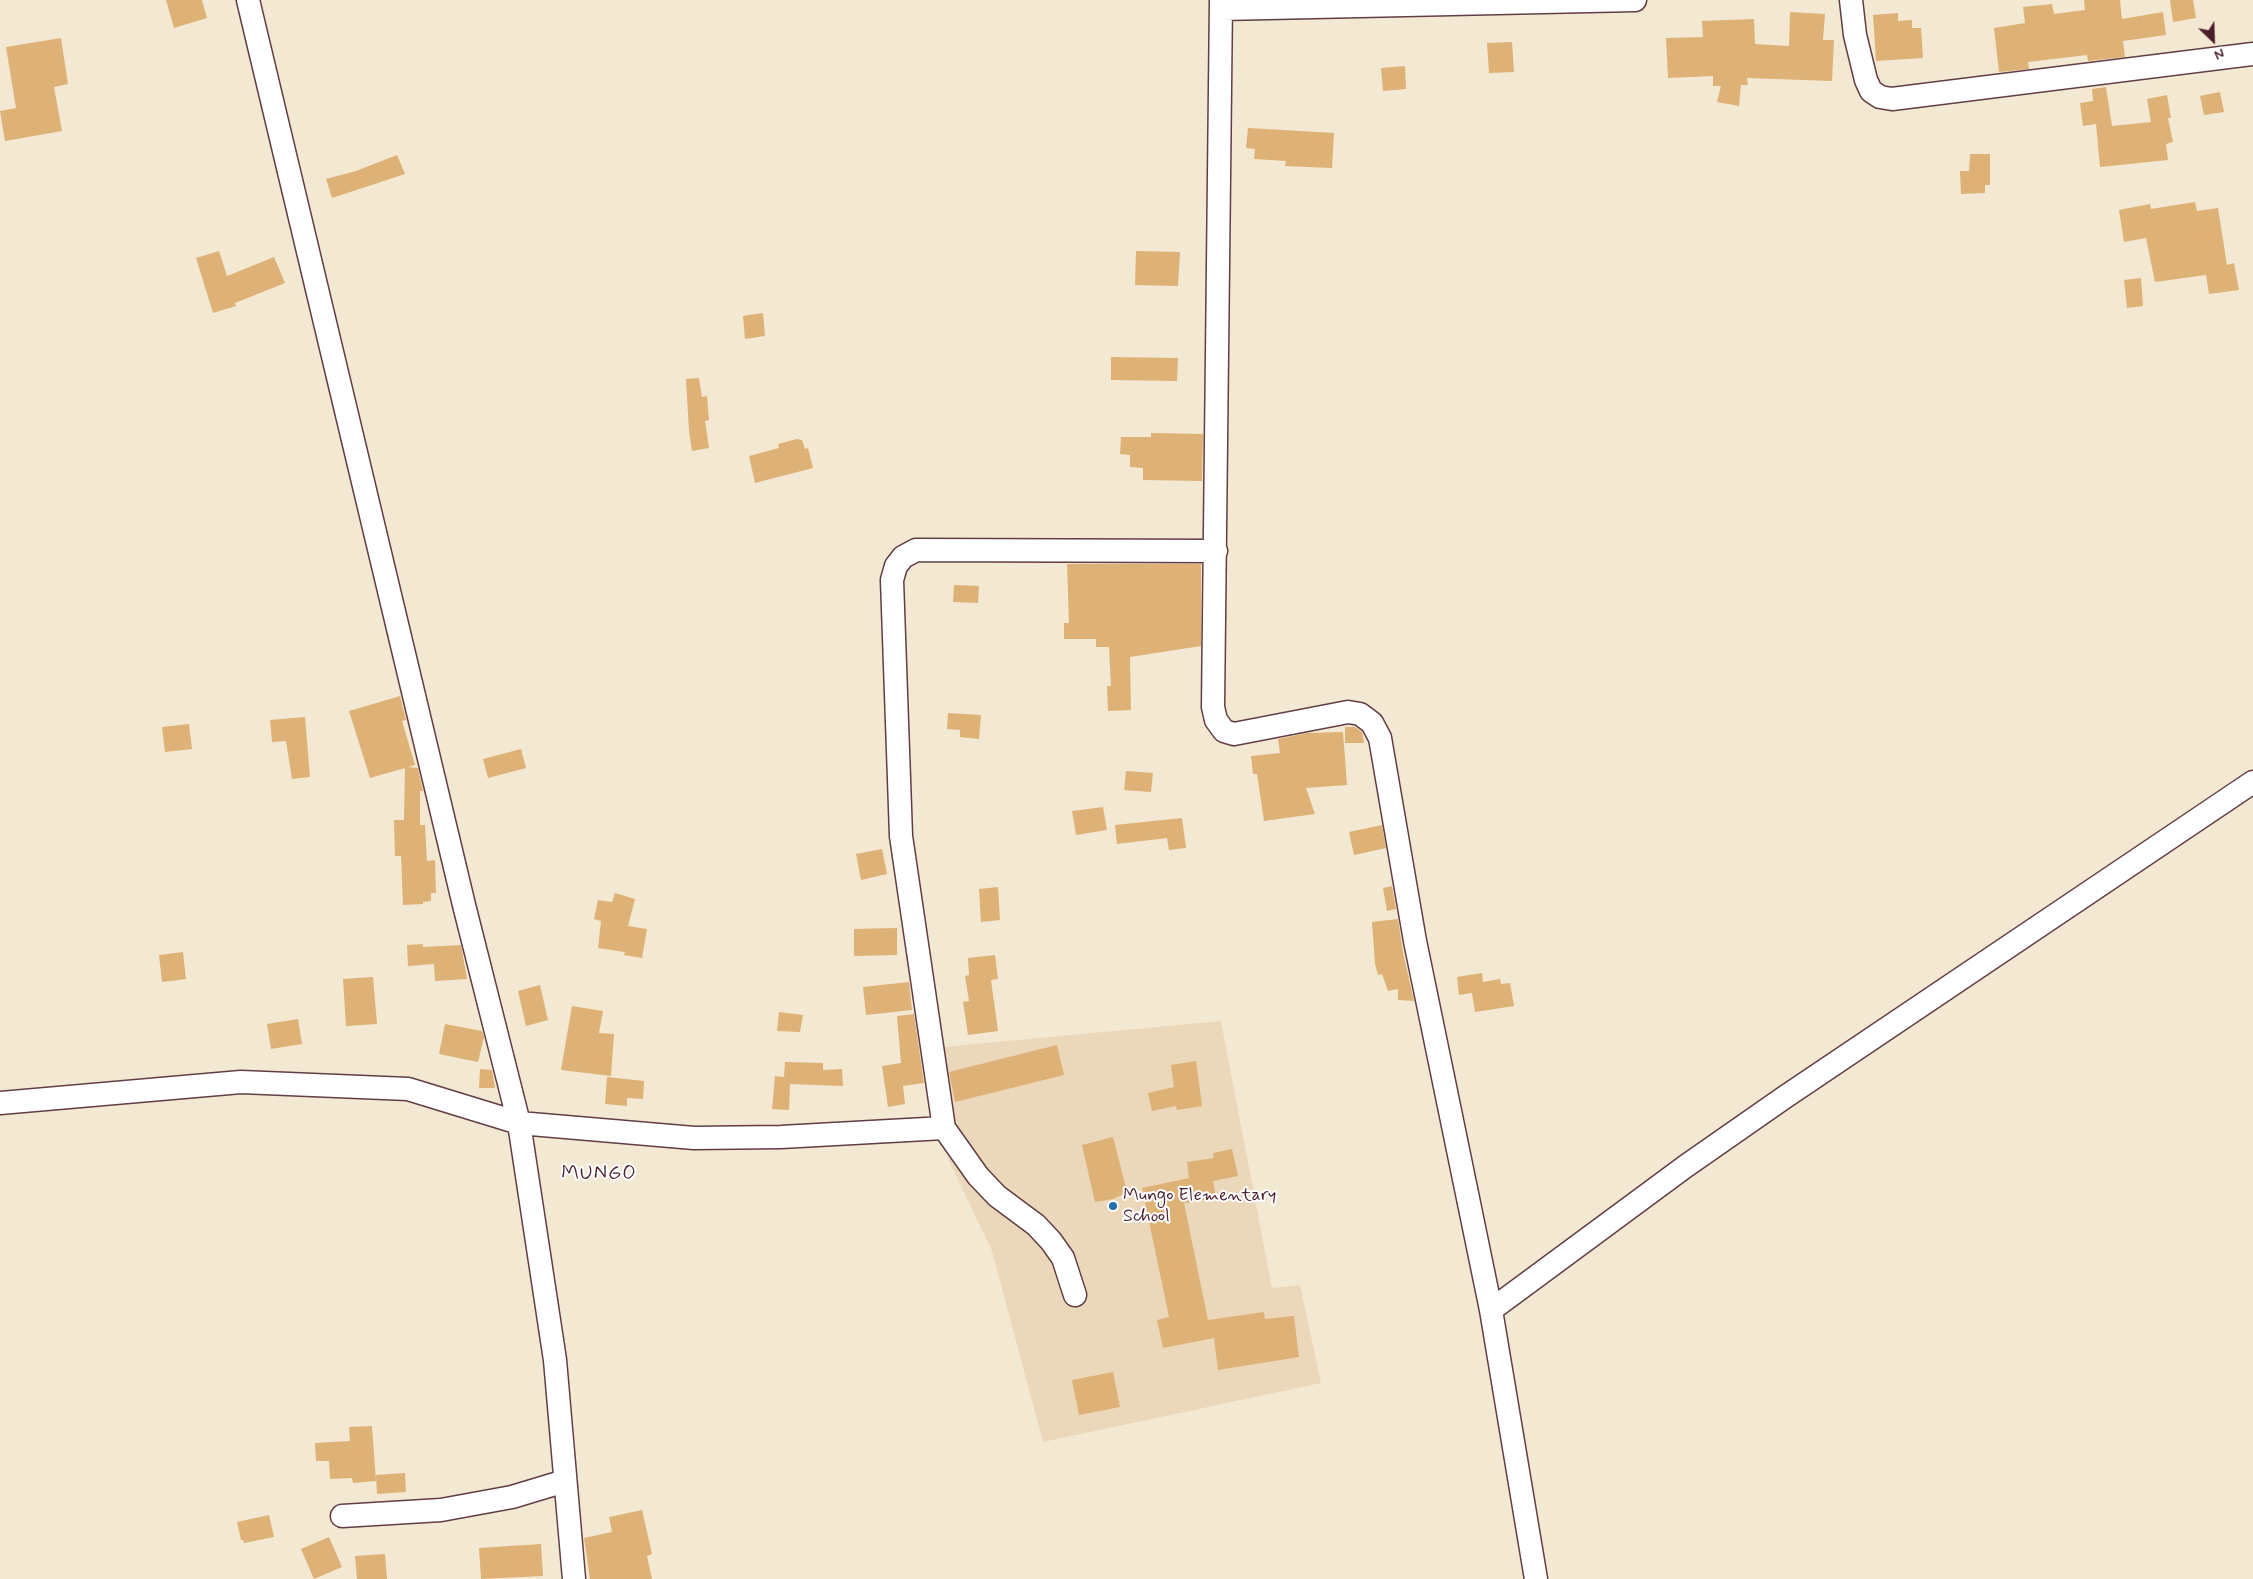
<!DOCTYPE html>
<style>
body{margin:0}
#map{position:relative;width:2253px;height:1579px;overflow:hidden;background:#f3e8d1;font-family:Mynerve,sans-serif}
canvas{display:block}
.north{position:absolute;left:2188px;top:15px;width:50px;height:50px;-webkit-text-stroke:4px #fff;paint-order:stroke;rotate:156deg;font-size:14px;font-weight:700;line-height:20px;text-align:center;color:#4a1f2b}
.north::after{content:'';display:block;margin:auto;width:18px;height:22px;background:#4a1f2b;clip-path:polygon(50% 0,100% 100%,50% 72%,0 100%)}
</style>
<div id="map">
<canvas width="2253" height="1579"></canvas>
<div class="north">N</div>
</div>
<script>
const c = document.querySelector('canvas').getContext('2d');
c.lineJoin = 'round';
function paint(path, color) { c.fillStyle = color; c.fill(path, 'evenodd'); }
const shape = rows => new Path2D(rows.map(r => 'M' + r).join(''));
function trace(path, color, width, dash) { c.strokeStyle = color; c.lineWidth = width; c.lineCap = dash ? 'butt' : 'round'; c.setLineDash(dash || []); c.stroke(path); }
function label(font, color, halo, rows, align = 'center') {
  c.font = font + ' Mynerve,sans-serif'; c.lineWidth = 4; c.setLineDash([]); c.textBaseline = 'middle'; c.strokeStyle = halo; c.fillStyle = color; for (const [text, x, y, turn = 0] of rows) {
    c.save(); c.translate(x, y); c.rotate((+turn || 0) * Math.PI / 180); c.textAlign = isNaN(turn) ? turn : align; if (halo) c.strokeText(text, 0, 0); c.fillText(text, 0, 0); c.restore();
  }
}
const built = shape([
 [1221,1021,1272,1288,1300,1285,1321,1383,1043,1442,992,1251,949,1161,943,1047]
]);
const building = shape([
 [166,0,202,0,207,18,174,28],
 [2084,0,2120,0,2122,19,2163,12,2166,35,2123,41,2125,57,2088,61,2087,55,2028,62,2029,69,1999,72,1994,28,2025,23,2023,7,2052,4,2054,14,2085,10],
 [2170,0,2193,0,2196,18,2173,22],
 [1790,12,1825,14,1823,40,1834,40,1832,81,1747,78,1748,85,1741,85,1739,106,1717,102,1721,86,1713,86,1713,76,1668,78,1666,38,1703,37,1702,21,1754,19,1755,44,1789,46],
 [1898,13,1898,21,1912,20,1912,28,1921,28,1923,58,1876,61,1873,15],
 [61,38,68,84,54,87,62,131,5,141,0,111,16,108,6,47],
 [1512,42,1514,72,1489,73,1487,43],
 [1405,66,1406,89,1383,91,1381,68],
 [2106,87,2112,126,2151,122,2147,99,2167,95,2171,118,2168,118,2173,142,2166,144,2168,160,2100,167,2096,124,2083,126,2080,103,2093,101,2092,89],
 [2220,92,2224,112,2204,115,2200,96],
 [1248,128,1334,133,1332,168,1285,166,1286,161,1254,159,1255,149,1246,148],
 [1970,154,1990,154,1990,185,1985,185,1985,193,1961,194,1960,171,1969,171],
 [397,155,405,174,332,198,326,179,356,171],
 [2195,202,2197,211,2218,208,2227,265,2234,263,2239,290,2209,294,2206,275,2155,282,2146,238,2124,242,2119,210,2150,204,2151,209],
 [219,251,227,276,274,257,285,283,235,303,236,306,213,313,196,258],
 [1136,251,1180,252,1178,286,1135,285],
 [2141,278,2143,306,2127,308,2124,280],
 [763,313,765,336,745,339,743,316],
 [1111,357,1178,358,1177,381,1111,380],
 [699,378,702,397,707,396,709,420,705,421,709,448,692,451,689,431,686,379],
 [1151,433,1203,434,1202,481,1143,480,1143,468,1130,467,1130,455,1120,454,1121,437,1151,437],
 [797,439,802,440,805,449,808,448,813,468,755,483,749,456,779,448,778,444],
 [1067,564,1201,564,1201,646,1130,657,1131,710,1108,711,1107,686,1111,686,1109,647,1096,647,1096,639,1064,639,1064,623,1069,623],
 [954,585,979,586,978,603,953,602],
 [400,696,406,720,402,721,415,765,408,767,418,768,423,791,420,791,420,825,425,825,427,861,435,860,436,893,431,893,431,901,423,902,423,904,403,905,401,856,395,856,394,820,404,820,405,768,370,778,349,711],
 [948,713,981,715,979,739,960,737,960,730,947,729],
 [305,717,310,777,292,779,286,741,272,742,270,720],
 [189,724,192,749,165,752,162,727],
 [1345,727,1355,727,1362,732,1364,743,1345,743],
 [1343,732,1347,785,1306,788,1315,814,1264,821,1257,774,1253,774,1251,756,1280,753,1278,739,1307,733],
 [521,749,526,768,488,778,483,759],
 [1126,771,1153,773,1151,792,1124,790],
 [1103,807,1107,830,1076,835,1072,811],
 [1182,818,1186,848,1169,850,1167,838,1117,844,1115,825],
 [1382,825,1386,848,1354,855,1349,832],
 [882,849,887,874,861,880,856,854],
 [1392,886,1396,909,1387,911,1383,888],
 [998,887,1000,920,981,922,979,889],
 [615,893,635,899,628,926,647,929,642,958,624,955,625,952,598,948,601,921,594,919,598,900,612,902],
 [1398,919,1403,952,1414,1001,1398,1000,1398,989,1388,991,1382,974,1378,975,1375,964,1372,922],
 [897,928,897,955,854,956,854,929],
 [423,944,423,947,461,945,467,979,435,981,434,964,408,966,407,945],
 [183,952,186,979,162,982,159,955],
 [995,955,998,979,991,980,998,1031,968,1035,963,1002,969,1001,965,976,969,975,968,958],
 [1482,973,1483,982,1500,979,1501,984,1510,983,1514,1006,1475,1012,1472,993,1459,995,1457,977],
 [373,977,377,1024,346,1026,343,979],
 [909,982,912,1010,866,1015,863,987],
 [540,985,548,1020,526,1026,518,991],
 [572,1006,603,1011,599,1033,614,1034,611,1076,561,1070],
 [779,1012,803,1015,800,1032,777,1031],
 [914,1014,924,1083,903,1086,905,1104,888,1107,882,1066,901,1063,897,1016],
 [298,1019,302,1044,271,1049,267,1024],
 [445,1024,482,1031,484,1037,478,1062,439,1054],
 [1057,1045,1064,1075,955,1102,949,1072],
 [1196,1061,1202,1106,1177,1110,1176,1106,1152,1111,1148,1093,1174,1087,1171,1065],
 [785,1062,823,1063,823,1070,842,1069,843,1086,790,1084,789,1110,772,1109,775,1076,784,1077],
 [480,1069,492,1070,495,1088,479,1088],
 [607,1077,644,1081,643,1099,627,1098,627,1106,605,1104],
 [1113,1137,1127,1192,1113,1199,1095,1202,1082,1145],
 [1232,1149,1238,1176,1213,1181,1216,1198,1184,1203,1208,1320,1264,1312,1265,1319,1294,1316,1299,1357,1218,1370,1214,1338,1163,1348,1157,1320,1169,1317,1142,1188,1189,1178,1187,1162,1214,1158,1213,1153],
 [1113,1372,1120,1407,1079,1415,1072,1380],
 [372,1426,376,1481,353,1483,352,1478,330,1479,329,1461,316,1461,315,1443,350,1441,349,1427],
 [405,1473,406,1492,377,1494,376,1475],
 [642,1510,652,1554,647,1556,652,1579,590,1579,584,1538,612,1532,609,1517],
 [269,1515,274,1537,244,1543,243,1540,241,1540,237,1522],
 [329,1537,342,1567,314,1579,301,1549],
 [541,1544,543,1576,481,1579,479,1548],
 [385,1554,387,1579,357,1579,355,1556]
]);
const minor = shape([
 [248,0,464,905,519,1123,555,1360,574,1579],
 [1221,0,1213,707,1216,720,1224,731,1234,734,1348,712,1360,714,1372,723,1380,738,1415,941,1491,1310,1536,1579],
 [1851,0,1855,35,1866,80,1871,91,1880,97,1892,99,2253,54],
 [1222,9,1635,0],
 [0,1103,241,1082,408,1089,519,1123,694,1138,781,1137,944,1128],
 [1075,1295,1063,1258,1051,1241,1036,1225,997,1196,978,1176,944,1128,901,836,892,580,896,566,903,557,916,550,1216,551],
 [1491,1310,1686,1166,1785,1097,2253,782],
 [342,1516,441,1510,512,1497,565,1481]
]);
const markers = [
 [1113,1206,5,"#1f6fb2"]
];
const poiNames = [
 ["Mungo Elementary",1123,1196],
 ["School",1123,1217]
];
const quarterNames = [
 ["MUNGO",599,1175]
];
paint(built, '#ebd8ba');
paint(building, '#deb176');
trace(minor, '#633d44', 25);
trace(minor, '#fff', 22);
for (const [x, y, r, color] of markers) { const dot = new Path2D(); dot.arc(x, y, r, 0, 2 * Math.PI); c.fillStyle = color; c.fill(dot); trace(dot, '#fff', 2); }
label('18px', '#4a1f2b', '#fff', poiNames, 'left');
c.letterSpacing = '1px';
label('20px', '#4a1f2b', '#fff', quarterNames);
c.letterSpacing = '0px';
</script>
